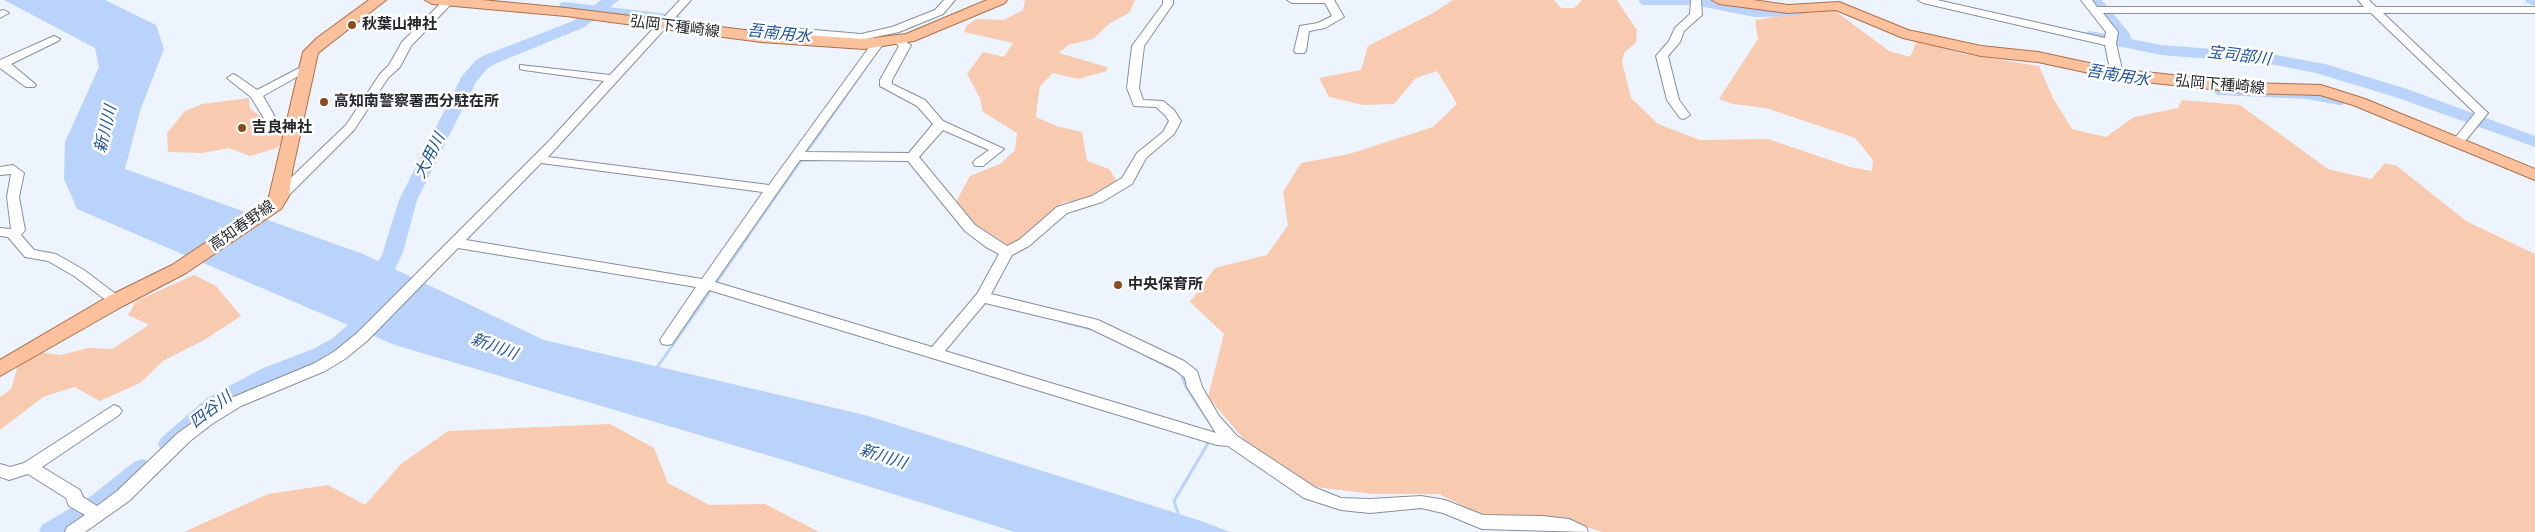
<!DOCTYPE html>
<meta charset="utf-8">
<style>
body{margin:0}
canvas{display:block;background:#edf4fe}
</style>
<canvas width="2535" height="532"></canvas>
<script>
const c = document.querySelector('canvas').getContext('2d');
c.lineJoin = 'round';
function paint(path, color) { c.fillStyle = color; c.fill(path, 'evenodd'); }
const shape = rows => new Path2D(rows.map(r => 'M' + r).join(''));
function trace(path, color, width, dash) { c.strokeStyle = color; c.lineWidth = width; c.lineCap = dash ? 'butt' : 'round'; c.setLineDash(dash || []); c.stroke(path); }
function label(font, color, halo, rows, align = 'center') {
  c.font = font + ' "PT Sans","Noto Sans JP",sans-serif'; c.lineWidth = 5; c.setLineDash([]); c.textBaseline = 'middle'; c.strokeStyle = halo; c.fillStyle = color; for (const [text, x, y, turn = 0] of rows) {
    c.save(); c.translate(x, y); c.rotate((+turn || 0) * Math.PI / 180); c.textAlign = isNaN(turn) ? turn : align; if (halo) c.strokeText(text, 0, 0); c.fillText(text, 0, 0); c.restore();
  }
}
const green = shape([
 [1025,0,1135,0,1129,13,1110,23,1093,39,1068,45,1059,53,1107,67,1107,71,1078,79,1053,73,1040,86,1038,98,1036,117,1056,126,1082,132,1087,161,1109,169,1117,181,1090,198,1062,203,1041,221,1032,234,1003,248,988,240,955,204,970,176,1000,164,1015,150,1017,133,983,112,980,98,967,74,983,52,1004,57,1013,43,964,32,966,26,976,19,1004,20,1023,10],
 [1453,0,1554,0,1561,8,1574,8,1582,0,1617,0,1637,30,1636,42,1624,53,1622,62,1631,98,1658,124,1700,140,1768,139,1850,167,1872,171,1873,160,1855,138,1766,108,1733,104,1719,99,1758,39,1755,20,1817,10,1834,10,1889,51,1910,57,1917,41,1964,54,2039,66,2053,98,2072,129,2106,137,2134,117,2178,108,2182,100,2240,105,2328,169,2371,179,2385,163,2397,166,2466,221,2535,254,2535,532,1603,532,1561,520,1495,522,1439,494,1373,494,1307,486,1252,449,1208,397,1224,334,1190,302,1215,268,1267,255,1288,225,1283,192,1301,163,1349,154,1433,127,1457,104,1437,71,1416,78,1394,104,1363,105,1329,97,1319,78,1361,70,1368,46,1433,13],
 [249,98,250,109,263,118,272,131,287,137,277,148,250,156,229,148,202,153,168,152,167,133,185,111,202,104],
 [194,275,216,286,241,316,204,340,163,361,140,383,100,401,74,387,43,397,0,430,0,397,11,389,18,365,38,352,61,355,88,348,112,349,149,325,128,315,136,301],
 [610,424,654,448,668,483,709,505,765,504,819,532,184,532,268,494,328,485,365,505,401,464,448,431]
]);
const water = shape([
 [4,0,105,0,156,25,164,49,141,108,125,169,363,254,544,340,865,415,1198,520,1230,532,1015,532,787,461,395,345,77,209,64,179,65,142,99,67,95,48]
]);
const streamFar1 = shape([
 [747,238,871,60]
]);
const stream = shape([
 [1060,321,1095,330],
 [1143,354,1181,373,1186,387,1215,431,1213,435],
 [656,369,748,237],
 [1179,516,1174,501,1210,440]
]);
const canal = shape([
 [1644,0,1687,0],
 [1695,0,1756,12,1797,11],
 [564,7,677,20,683,24,693,25],
 [2219,90,2308,94,2340,100]
]);
const river = shape([
 [601,0,619,0,585,27,497,63,488,68,476,82,417,200,403,252,389,282,390,289,387,294,380,296,373,294,369,282,383,252,399,200,462,76,476,60,485,55,573,21,601,0],
 [2086,0,2102,0,2130,34,2131,39,2161,45,2265,53,2325,64,2410,90,2535,136,2535,147,2398,98,2316,73,2265,63,2161,55,2084,39,2082,36,2084,33,2090,31,2115,36,2086,0],
 [2525,0,2535,0,2535,6,2527,3,2525,0],
 [376,304,383,306,386,311,383,316,349,348,329,359,277,381,223,410,177,450,169,453,161,450,158,444,161,438,207,398,261,369,313,349,333,338,369,306,376,304],
 [142,459,150,462,154,468,150,474,107,510,71,532,39,532,42,525,91,496,134,462,142,459]
]);
const minor = shape([
 [444,0,454,1,411,46,400,67,388,78,354,130,285,199,275,199,274,196,275,193,346,125,380,74,389,65,402,42,444,0],
 [680,0,691,0,548,157,769,185,873,42,877,41,883,44,805,152,909,153,933,124,917,106,880,86,880,80,899,46,892,40,898,37,911,45,892,80,892,84,925,100,943,121,1004,149,983,166,975,166,973,163,975,160,989,150,943,130,919,157,975,225,1007,246,1019,240,1057,207,1092,196,1122,178,1137,153,1163,132,1169,121,1165,115,1156,107,1134,106,1127,88,1132,46,1163,4,1163,0,1173,0,1173,4,1144,46,1139,88,1143,100,1163,101,1174,110,1181,121,1174,134,1146,158,1132,184,1102,202,1067,213,1029,246,1012,255,991,294,1098,320,1184,361,1197,371,1202,387,1219,416,1237,436,1316,488,1341,498,1370,499,1421,496,1445,500,1483,515,1542,516,1569,519,1586,527,1588,532,1482,529,1443,513,1421,508,1370,513,1341,510,1304,498,1228,446,1217,445,709,290,672,344,667,345,662,344,660,340,696,287,458,248,367,341,345,359,325,371,241,406,212,424,190,441,129,501,85,532,65,532,67,527,85,515,69,506,66,498,28,474,9,480,0,477,0,464,10,467,24,463,114,405,119,407,122,411,119,415,42,467,80,490,83,497,97,506,117,491,178,433,202,416,231,398,315,363,335,351,357,333,549,141,604,81,524,70,520,69,520,65,610,75,680,0],
 [800,160,908,161,965,231,986,247,999,254,977,294,932,347,715,282,800,160],
 [541,163,763,192,702,279,466,240,541,163],
 [985,303,1089,328,1174,369,1185,378,1187,387,1216,433,945,351,985,303],
 [944,0,955,0,943,14,899,32,861,40,770,33,765,39,761,40,755,37,763,27,767,26,861,34,892,27,935,10,944,0],
 [1287,0,1334,0,1344,17,1325,28,1309,31,1306,51,1304,53,1296,53,1294,51,1300,26,1318,23,1332,16,1325,3,1292,3,1287,0],
 [1691,0,1701,0,1702,15,1684,31,1680,42,1668,56,1679,100,1690,115,1684,119,1680,118,1667,100,1656,56,1669,41,1675,28,1690,14,1691,0],
 [1918,0,1937,0,2105,38,2106,32,2081,0,2092,0,2097,7,2364,7,2358,0,2369,0,2376,7,2535,7,2535,13,2383,13,2488,113,2461,146,2457,147,2451,143,2475,113,2371,13,2103,13,2118,32,2116,43,2123,74,2117,77,2111,74,2105,45,1923,3,1918,0],
 [4,10,9,13,0,18,0,11,4,10],
 [54,36,60,39,58,41,11,64,34,83,36,85,34,87,26,87,0,68,0,60,54,36],
 [305,65,309,66,309,70,263,96,279,124,298,127,300,130,298,133,294,134,271,130,251,97,227,78,233,74,237,76,257,90,305,65],
 [13,165,24,173,19,197,25,230,21,235,34,250,56,254,84,270,121,298,123,301,121,304,111,304,74,276,48,261,25,257,8,237,0,236,0,228,11,229,7,197,11,174,0,175,0,167,13,165]
]);
const major = shape([
 [369,0,386,0,318,53,292,172,289,196,281,209,186,273,123,306,0,376,0,360,109,296,172,265,268,201,303,52,317,38,369,0],
 [425,0,482,0,566,8,761,32,864,39,906,34,987,0,1007,0,1005,3,914,41,864,49,761,42,566,16,432,4,425,0],
 [1712,0,1753,0,1788,5,1839,2,1908,30,1981,46,2038,52,2117,69,2247,83,2321,85,2365,99,2535,169,2535,180,2353,105,2320,95,2247,93,2117,79,2038,62,1981,56,1903,38,1836,10,1788,13,1719,4,1712,0]
]);
const markers = [
 [352,25,5,"#8d4a1a"],
 [324,102,5,"#8d4a1a"],
 [242,128,5,"#8d4a1a"],
 [1118,285,5,"#8d4a1a"]
];
const poiNames = [
 ["秋葉山神社",362,25],
 ["高知南警察署西分駐在所",334,102],
 ["吉良神社",252,128],
 ["中央保育所",1128,285]
];
const streetNames = [
 ["弘岡下種崎線",675,27,7],
 ["弘岡下種崎線",2220,85,5],
 ["高知春野線",242,226,-35]
];
const waterNames = [
 ["吾南用水",779,34,6],
 ["宝司部川",2239,56,7],
 ["吾南用水",2118,76,9],
 ["新川川",106,129,-77],
 ["大用川",430,156,-63],
 ["新川川",494,347,20],
 ["四谷川",211,410,-38],
 ["新川川",883,457,18]
];
paint(green, '#f8caaf');
paint(water, '#b9d3fb');
trace(streamFar1, '#b9d3fb', 2.5);
trace(stream, '#b9d3fb', 3);
trace(canal, '#b9d3fb', 10);
paint(river, '#b9d3fb');
trace(minor, '#878f9b', 2);
trace(major, '#ae704a', 2);
paint(minor, '#fff');
paint(major, '#fac19c');
for (const [x, y, r, color] of markers) { const dot = new Path2D(); dot.arc(x, y, r, 0, 2 * Math.PI); c.fillStyle = color; c.fill(dot); trace(dot, '#fff', 2); }
label('bold 15px', '#25282c', '#fff', poiNames, 'left');
label('15px', '#25282c', '#fff', streetNames);
label('italic 16px', '#1e539d', '#fff', waterNames);
</script>
